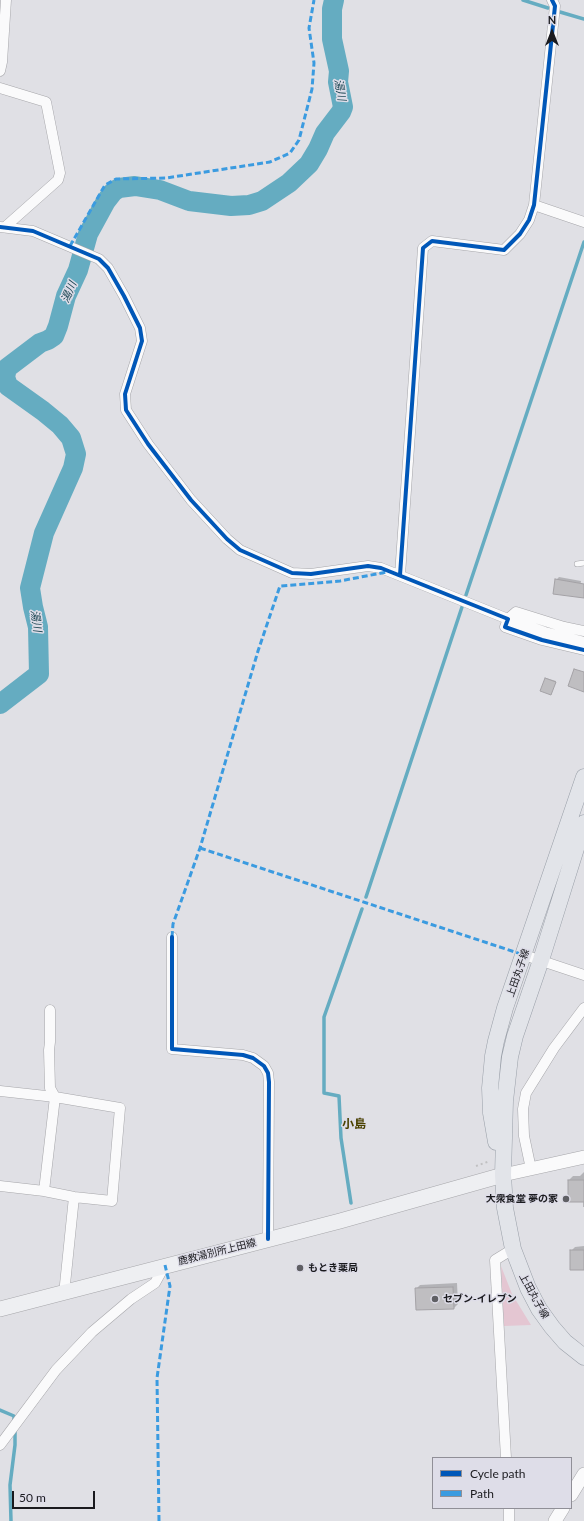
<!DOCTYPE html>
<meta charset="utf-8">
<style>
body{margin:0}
#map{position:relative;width:584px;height:1521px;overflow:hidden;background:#e0e0e5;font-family:Lato,sans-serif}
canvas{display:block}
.legend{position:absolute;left:432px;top:1457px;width:140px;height:52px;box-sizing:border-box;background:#dedde8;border:1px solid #908f97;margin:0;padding:5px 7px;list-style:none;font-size:12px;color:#1a1a1e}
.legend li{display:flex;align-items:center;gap:8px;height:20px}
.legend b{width:20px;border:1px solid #908f97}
.north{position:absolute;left:532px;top:12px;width:40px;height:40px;-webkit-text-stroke:3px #dedde8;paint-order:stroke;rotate:0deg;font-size:11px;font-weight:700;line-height:16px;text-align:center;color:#1a1a1e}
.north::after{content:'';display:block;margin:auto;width:14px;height:18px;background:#1a1a1e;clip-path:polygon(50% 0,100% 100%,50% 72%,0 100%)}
.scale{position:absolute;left:12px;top:1491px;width:83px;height:18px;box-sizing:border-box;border:2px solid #1a1a1e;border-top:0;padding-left:5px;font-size:12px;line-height:14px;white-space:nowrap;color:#1a1a1e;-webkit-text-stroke:3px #dedde8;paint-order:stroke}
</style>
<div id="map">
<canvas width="584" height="1521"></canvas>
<ul class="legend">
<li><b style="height:5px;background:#0057b8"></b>Cycle path</li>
<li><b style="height:5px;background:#3b9be0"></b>Path</li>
</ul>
<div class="north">N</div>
<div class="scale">50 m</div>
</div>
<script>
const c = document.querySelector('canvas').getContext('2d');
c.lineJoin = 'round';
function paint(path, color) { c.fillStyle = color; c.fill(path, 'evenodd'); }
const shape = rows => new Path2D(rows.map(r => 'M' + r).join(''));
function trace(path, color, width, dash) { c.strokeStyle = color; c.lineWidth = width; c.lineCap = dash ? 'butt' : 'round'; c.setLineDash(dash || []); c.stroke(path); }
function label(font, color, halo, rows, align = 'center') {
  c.font = font + ' Lato,"Noto Sans JP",sans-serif'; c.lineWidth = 3; c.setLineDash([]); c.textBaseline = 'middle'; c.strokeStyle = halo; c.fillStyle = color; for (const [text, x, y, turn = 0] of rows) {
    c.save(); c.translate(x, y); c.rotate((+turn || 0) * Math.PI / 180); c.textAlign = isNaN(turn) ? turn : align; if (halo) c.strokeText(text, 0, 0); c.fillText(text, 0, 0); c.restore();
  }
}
const green = shape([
 [501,1266,512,1294,531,1325,504,1326]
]);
const shadow = shape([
 [559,577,581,581,579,594,556,580],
 [546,678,556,681,551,694,545,679],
 [584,1172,584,1207,583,1207,583,1201,569,1180,573,1176,580,1176],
 [584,1246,584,1269,571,1251,575,1247],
 [457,1283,458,1304,454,1308,416,1289,420,1285]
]);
const stream = shape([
 [523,0,548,8],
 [560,12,584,19],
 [466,595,584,242],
 [366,897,462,607],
 [351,1203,341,1138,339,1096,324,1093,324,1017,362,909],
 [0,1410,14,1416,14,1422],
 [11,1521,10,1485,15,1445,15,1429]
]);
const river = shape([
 [0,704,39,674,38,627,33,607,30,588,44,533,73,468,76,454,71,438,60,425,43,411,8,386,5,377,7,368,40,343,48,340,54,336,58,326,66,296,78,270,88,234,106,201,113,192,119,188,135,186,160,190,189,201,231,206,249,205,262,201,289,183,309,164,318,149,325,133,341,112,343,107,338,82,339,71,332,39,332,9,334,0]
]);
const building = shape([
 [555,579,584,584,584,598,553,594,555,579],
 [574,669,584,672,584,692,568,686,574,669],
 [545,678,556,682,551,695,540,691,545,678],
 [568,1180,584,1180,584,1202,568,1202,568,1180],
 [570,1250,584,1250,584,1270,570,1270,570,1250],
 [453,1287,454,1309,416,1310,415,1288,453,1287]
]);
const path = shape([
 [476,1166,490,1161]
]);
const service = shape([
 [577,564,584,563]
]);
const minor = shape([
 [0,71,2,62,6,0],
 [0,88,46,102,60,173,58,180,5,227],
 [534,205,584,222],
 [0,227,33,231,99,259,108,268,124,296,140,328,142,341,125,394,126,410,148,444,191,500,227,539,240,550,292,573,311,574,368,566,381,568,508,619,505,627,542,640,584,650],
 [400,575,423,248,432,241,504,250,520,234,529,220,534,205,555,6,552,0],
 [584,631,564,627,516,612,508,619,545,632,584,642],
 [172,937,172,1049,243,1055,253,1058,264,1066,268,1073,269,1082,268,1239],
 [524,955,584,975],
 [0,1091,55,1097,120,1108,112,1201,74,1197,44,1191,0,1186],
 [531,1169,524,1136,523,1109,526,1093,554,1048,584,1008],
 [44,1191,55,1097,50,1088,49,1050,50,1042,50,1010],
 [64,1294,74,1197],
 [0,1445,56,1370,92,1332,131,1299,155,1283,165,1265],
 [506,1458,495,1260,513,1249],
 [509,1508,509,1521]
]);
const tertiary = shape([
 [503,1175,584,1157],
 [571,1495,584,1474],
 [555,1521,563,1508]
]);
const secondary = shape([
 [0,1309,340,1221,503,1175]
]);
const primary = shape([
 [584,823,541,960,515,1036,510,1057,505,1101,503,1175,505,1208,513,1249,528,1288,539,1309,552,1327,565,1342,584,1357],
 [496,1142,491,1113,490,1088,493,1056,496,1041,505,1008,584,777]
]);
const quiet = shape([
 [70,246,105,185,116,179,166,178,270,162,290,153,299,140,312,89,314,63,309,28,314,0],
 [200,848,524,955],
 [172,937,173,924,200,848,258,651,280,586,340,581,387,572],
 [159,1521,157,1378,170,1286,165,1265]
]);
const cycleway = shape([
 [0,227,33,231,99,259,108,268,124,296,140,328,142,341,125,394,126,410,148,444,191,500,227,539,240,550,292,573,311,574,368,566,381,568,508,619,505,627,542,640,584,650],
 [400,575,423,248,432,241,504,250,520,234,529,220,534,205,555,6,552,0],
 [172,937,172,1049,243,1055,253,1058,264,1066,268,1073,269,1082,268,1239]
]);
const markers = [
 [566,1199,4,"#5f5f64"],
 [300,1268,4,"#5f5f64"],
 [435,1299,4,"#5f5f64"]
];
const streetNames = [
 ["上田丸子線",518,973,-71],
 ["鹿教湯別所上田線",217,1252,-14],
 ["上田丸子線",534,1296,61]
];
const poiNames = [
 ["大衆食堂 夢の家",558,1199,"right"],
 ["もとき薬局",308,1268],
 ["セブン-イレブン",443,1299]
];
const waterNames = [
 ["湯川",340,90,80],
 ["湯川",69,292,-67],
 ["湯川",36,621,82]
];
const quarterNames = [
 ["小島",354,1124]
];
paint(green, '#e4c6d2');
paint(shadow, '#0003');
trace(stream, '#65acc1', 3.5);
trace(river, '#65acc1', 20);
paint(building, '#bfbec1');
trace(building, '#a4a2a6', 1);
trace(service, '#a6a6aa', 6);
trace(minor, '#a6a6aa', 11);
trace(tertiary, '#a6a6aa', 14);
trace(secondary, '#a6a6aa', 16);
trace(primary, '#999fa8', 17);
trace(path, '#c0c0c2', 2, [2, 3]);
trace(service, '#fafafb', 5);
trace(minor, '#fafafb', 10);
trace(tertiary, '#fafafb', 13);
trace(secondary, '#eeeff2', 15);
trace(primary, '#e2e4e9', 16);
trace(quiet, '#3b9be0', 3, [6, 3]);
trace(cycleway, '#0057b8', 4);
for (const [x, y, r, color] of markers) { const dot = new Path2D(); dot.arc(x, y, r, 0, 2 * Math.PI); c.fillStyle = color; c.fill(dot); trace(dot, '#dedde8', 1.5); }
label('10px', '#1a1a1e', '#dedde8', streetNames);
label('bold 10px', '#1a1a1e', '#dedde8', poiNames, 'left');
label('italic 11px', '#1d4754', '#dedde8', waterNames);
label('bold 12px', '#4b4200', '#dedde8', quarterNames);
</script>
